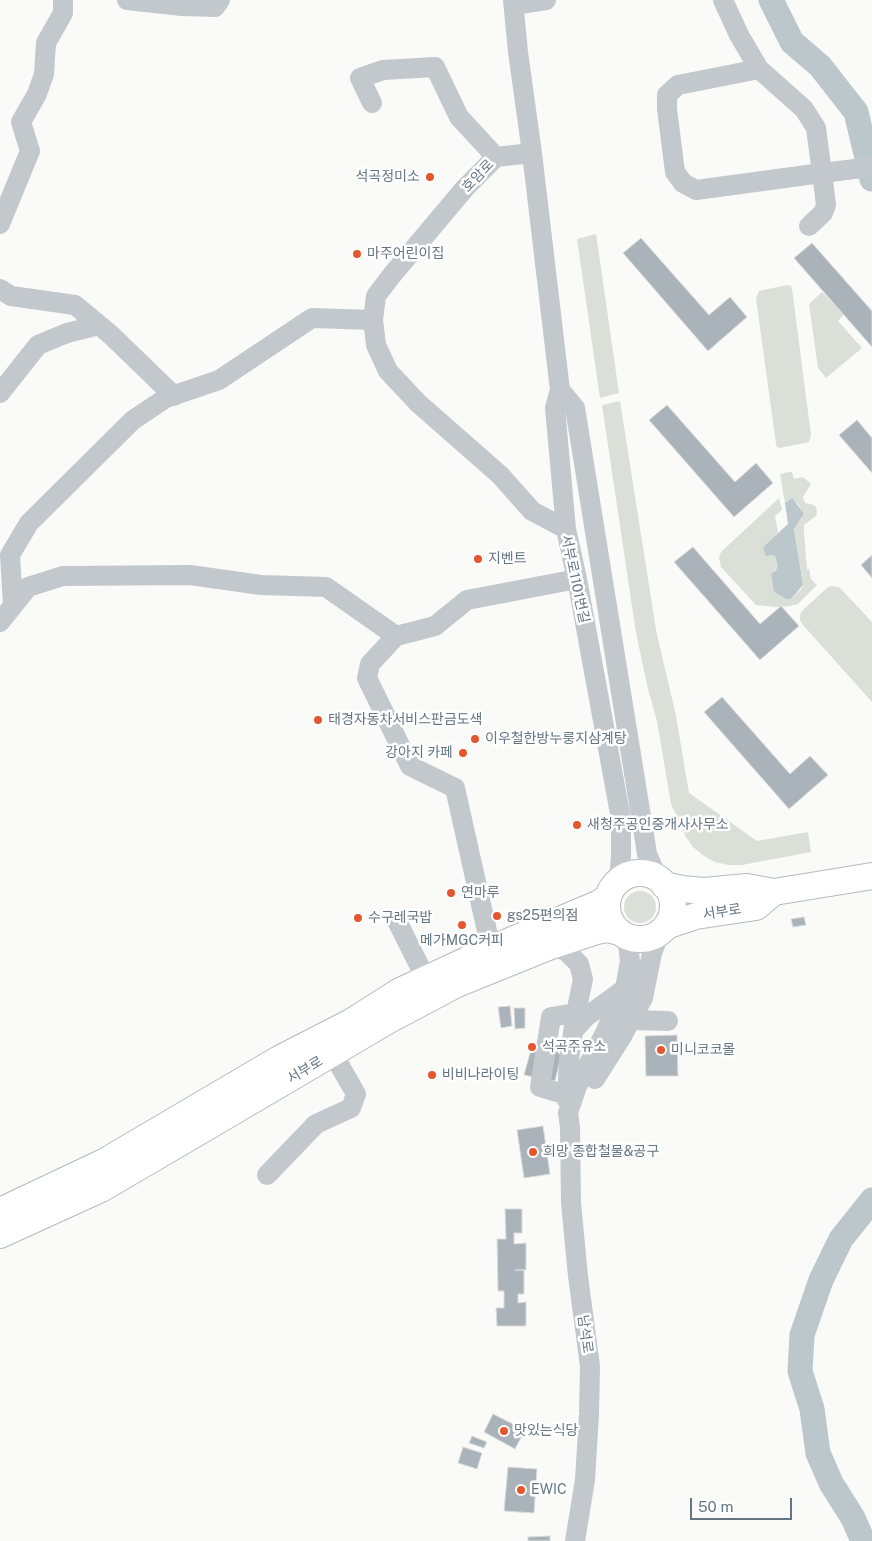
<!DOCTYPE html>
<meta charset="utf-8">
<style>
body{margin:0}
#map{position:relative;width:872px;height:1541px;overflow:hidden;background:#fafaf8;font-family:"Public Sans",sans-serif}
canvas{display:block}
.scale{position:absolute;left:690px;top:1498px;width:102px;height:22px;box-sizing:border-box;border:2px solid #657683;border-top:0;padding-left:6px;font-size:15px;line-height:18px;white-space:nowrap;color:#657683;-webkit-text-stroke:4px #fff;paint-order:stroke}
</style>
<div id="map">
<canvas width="872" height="1541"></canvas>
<div class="scale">50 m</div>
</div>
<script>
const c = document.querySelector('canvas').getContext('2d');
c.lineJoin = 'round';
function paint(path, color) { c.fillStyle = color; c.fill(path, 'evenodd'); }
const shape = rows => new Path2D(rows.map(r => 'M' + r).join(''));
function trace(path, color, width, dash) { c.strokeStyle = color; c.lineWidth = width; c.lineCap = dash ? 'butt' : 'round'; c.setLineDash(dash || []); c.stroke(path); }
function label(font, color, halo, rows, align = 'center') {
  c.font = font + ' "Public Sans","Noto Sans KR",sans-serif'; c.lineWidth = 5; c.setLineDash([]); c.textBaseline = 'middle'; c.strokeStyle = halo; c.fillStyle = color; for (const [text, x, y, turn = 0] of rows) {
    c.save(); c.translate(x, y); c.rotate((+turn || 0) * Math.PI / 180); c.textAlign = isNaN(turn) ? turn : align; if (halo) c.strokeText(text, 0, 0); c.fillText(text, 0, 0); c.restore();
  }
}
const green = shape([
 [596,234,619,393,600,398,577,239],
 [787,285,791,286,792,289,811,435,809,442,780,448,777,447,776,444,756,298,759,291],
 [822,292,844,314,838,321,862,348,826,378,818,368,809,304],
 [620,401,656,630,676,716,689,793,757,841,808,832,811,852,742,865,729,865,715,862,704,856,693,847,686,837,679,821,671,804,657,721,648,689,636,633,602,405],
 [789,472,792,472,794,479,803,477,811,484,803,497,805,503,814,505,816,507,817,512,816,516,804,525,804,533,807,569,809,569,811,579,817,585,798,604,790,606,777,607,756,605,721,567,719,558,721,552,779,498,782,510,775,516,778,533,763,547,771,555,775,556,779,566,771,574,774,592,786,599,791,599,802,588,803,585,794,528,803,515,803,512,798,504,789,500,785,503,780,474],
 [832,586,839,587,872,622,872,702,803,625,800,620,800,615,802,611,828,587],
 '624 907a16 16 0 1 1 32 0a16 16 0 1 1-32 0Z'
]);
const water = shape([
 [792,498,803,512,803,515,794,529,803,585,791,599,786,599,774,592,771,574,776,570,778,566,775,556,771,555,766,556,763,547,788,524,785,503]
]);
const river = shape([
 [771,0,792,42,820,66,856,112,872,179],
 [863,1541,853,1518,831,1483,818,1453,812,1409,800,1371,802,1335,821,1280,841,1239,872,1200]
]);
const building = shape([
 [641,238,709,315,730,297,747,317,708,351,623,253,641,238],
 [812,243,872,311,872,347,794,258,812,243],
 [667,405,735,482,756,463,773,483,734,517,649,420,667,405],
 [857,420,872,438,872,473,839,435,857,420],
 [693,547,760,624,781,606,799,626,760,660,674,562,693,547],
 [872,555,872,578,861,565,872,555],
 [722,697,790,774,810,756,828,775,789,809,704,712,722,697],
 [804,917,806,925,793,927,791,919,804,917],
 [510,1006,512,1026,501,1028,498,1007,510,1006],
 [514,1008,525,1008,525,1028,515,1029,514,1008],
 [677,1035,678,1076,646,1076,645,1036,677,1035],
 [532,1046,556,1050,561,1056,555,1081,524,1075,532,1046],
 [543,1126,550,1174,524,1178,517,1130,543,1126],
 [505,1209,522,1209,522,1233,514,1233,514,1244,526,1243,526,1270,515,1270,524,1270,524,1294,518,1294,518,1303,526,1302,526,1326,497,1326,496,1308,504,1308,504,1291,498,1291,497,1239,506,1239,505,1209],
 [493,1414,525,1430,515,1449,484,1432,493,1414],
 [472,1436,487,1442,484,1448,469,1443,472,1436],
 [463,1447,482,1453,477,1469,458,1463,463,1447],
 [508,1467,537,1469,534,1513,504,1511,508,1467],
 [550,1536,550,1541,528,1541,528,1537,550,1536]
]);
const minor = shape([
 [127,0,182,6,215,7,220,0],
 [513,0,518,52,532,153,560,390,555,408,566,529,577,579,621,819,621,856,619,881],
 [723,0,739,35,759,69,804,109,816,128,822,173,872,167],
 [514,5,546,0],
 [759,69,678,85,667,95,667,109,675,172,683,183,696,190,822,173,826,205,823,213,809,226],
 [372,103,360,78,383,70,435,67,459,117,496,157],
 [532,153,496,157,465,188,392,275,376,296,373,320,376,345,388,371,418,403,500,475,532,511,566,529],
 [0,224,30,151,21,122,37,94,44,74,46,43,63,13,63,0],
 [0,289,11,296,75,305,111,335,174,396],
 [560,390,575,408,645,841,647,854,658,879],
 [0,393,38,345,67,333,99,325],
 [13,606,10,555,29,523,133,420,166,398,219,380,312,318,373,320],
 [0,622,28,587,63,576,190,575,261,585,326,587,396,636],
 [397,921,426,979],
 [550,946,566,951,579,964,583,979,576,1013,569,1059,567,1100],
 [491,949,455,788,410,766,367,678,370,664,396,636,435,626,467,600,577,579],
 [631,1020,668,1021],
 [573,1031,586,1017,623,990],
 [595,1079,621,1038,643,998,652,953,660,932],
 [567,1095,540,1087,551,1017,576,1013],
 [267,1175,316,1124,351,1108,356,1094,333,1054],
 [575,1541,585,1480,589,1414,590,1366,578,1276,571,1203,570,1127,568,1113,577,1086,605,1033,625,989,630,961,627,936]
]);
const major = shape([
 '607 906a33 33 0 1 1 66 0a33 33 0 1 1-66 0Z',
 [664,885,682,889,704,891,747,887,774,892,872,876],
 [666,926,696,916,756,907,774,892],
 [0,1211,104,1162,279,1059,351,1022,400,991,491,949,600,903,608,897],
 [0,1235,101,1189,190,1137,389,1020,457,984,551,946,597,931,607,929,619,932]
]);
const markers = [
 [430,177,5,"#e4572e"],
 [357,254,5,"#e4572e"],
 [478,559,5,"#e4572e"],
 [318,720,5,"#e4572e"],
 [475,739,5,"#e4572e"],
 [463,753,5,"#e4572e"],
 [577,825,5,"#e4572e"],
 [451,893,5,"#e4572e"],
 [497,916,5,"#e4572e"],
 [358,918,5,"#e4572e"],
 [462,925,5,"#e4572e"],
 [532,1047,5,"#e4572e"],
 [661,1050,5,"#e4572e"],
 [432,1075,5,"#e4572e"],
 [533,1152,5,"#e4572e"],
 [504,1431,5,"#e4572e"],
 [521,1490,5,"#e4572e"]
];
const streetNames = [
 ["호암로",478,176,-46],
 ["서부로1101번길",575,579,78],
 ["서부로",722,912,-9],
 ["서부로",305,1070,-31],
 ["남석로",585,1334,82]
];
const poiNames = [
 ["석곡정미소",420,177,"right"],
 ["마주어린이집",367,254],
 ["지벤트",488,559],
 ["태경자동차서비스판금도색",328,720],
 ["이우철한방누룽지삼계탕",485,739],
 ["강아지 카페",453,753,"right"],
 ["새청주공인중개사사무소",587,825],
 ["연마루",461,893],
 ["gs25편의점",507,916],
 ["수구레국밥",368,918],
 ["메가MGC커피",462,941,"center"],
 ["석곡주유소",542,1047],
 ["미니코코몰",671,1050],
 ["비비나라이팅",442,1075],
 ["희망 종합철물&공구",543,1152],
 ["맛있는식당",514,1431],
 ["EWIC",531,1490]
];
paint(green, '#dadfd7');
paint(water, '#bbc7cb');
trace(river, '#bbc7cb', 25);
paint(building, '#aab3b9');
trace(building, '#dcdcda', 1);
trace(major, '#b5babe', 28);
trace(minor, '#c3c8cc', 20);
trace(major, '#fff', 26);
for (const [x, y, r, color] of markers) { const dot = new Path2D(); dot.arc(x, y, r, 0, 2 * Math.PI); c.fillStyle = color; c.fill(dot); trace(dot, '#fff', 2); }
label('14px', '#657683', '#fff', streetNames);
label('14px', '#657683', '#fff', poiNames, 'left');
</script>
